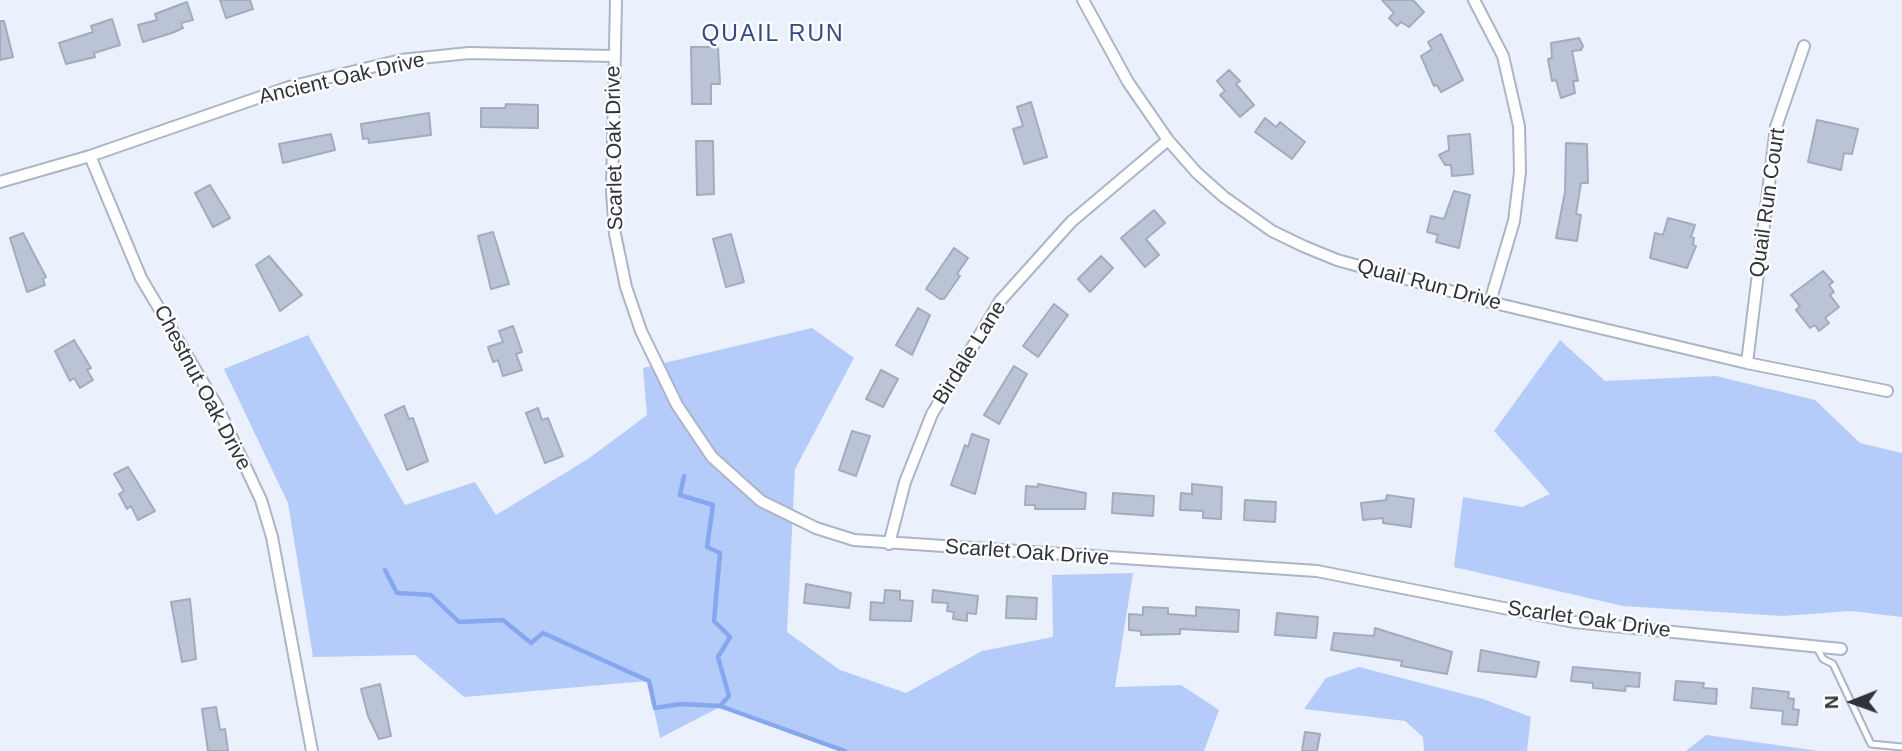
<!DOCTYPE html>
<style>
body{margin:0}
#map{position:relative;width:1902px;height:751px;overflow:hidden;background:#eaf0fc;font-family:Helvetica,sans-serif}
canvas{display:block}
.north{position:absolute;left:1818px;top:667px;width:70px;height:70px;-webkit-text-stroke:5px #fdfdfd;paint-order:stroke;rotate:269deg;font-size:19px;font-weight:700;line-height:28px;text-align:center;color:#2f333a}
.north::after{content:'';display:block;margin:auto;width:24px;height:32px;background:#2f333a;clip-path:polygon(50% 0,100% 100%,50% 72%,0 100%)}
</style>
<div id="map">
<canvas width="1902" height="751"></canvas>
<div class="north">N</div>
</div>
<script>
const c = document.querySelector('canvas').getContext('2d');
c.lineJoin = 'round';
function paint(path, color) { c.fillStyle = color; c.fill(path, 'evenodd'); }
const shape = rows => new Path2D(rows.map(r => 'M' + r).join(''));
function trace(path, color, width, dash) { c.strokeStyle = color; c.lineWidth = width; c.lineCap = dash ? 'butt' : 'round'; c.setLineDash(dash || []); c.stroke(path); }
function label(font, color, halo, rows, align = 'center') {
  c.font = font + ' Helvetica,sans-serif'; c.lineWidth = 5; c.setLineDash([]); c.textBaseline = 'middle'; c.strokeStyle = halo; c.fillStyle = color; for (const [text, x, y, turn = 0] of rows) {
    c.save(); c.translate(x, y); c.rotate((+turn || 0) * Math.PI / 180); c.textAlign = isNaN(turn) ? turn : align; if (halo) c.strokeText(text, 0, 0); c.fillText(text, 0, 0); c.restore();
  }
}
const green = shape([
 [812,328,854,358,795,469,787,632,840,670,906,693,982,651,1053,637,1052,575,1133,573,1115,687,1181,685,1219,710,1204,751,845,751,720,707,660,738,648,681,464,697,415,655,313,657,288,503,224,369,308,335,405,505,475,482,496,515,588,459,647,415,643,368],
 [1560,340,1605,381,1716,376,1815,400,1860,443,1902,453,1902,617,1851,611,1783,616,1623,606,1454,567,1463,497,1522,507,1550,494,1494,431],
 [1359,667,1483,699,1531,717,1527,751,1424,751,1423,737,1405,721,1304,709,1326,678],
 [1706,735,1819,751,1686,751]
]);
const stream = shape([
 [684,476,680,495,713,505,707,547,720,553,714,621,730,637,718,657,729,696,720,706],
 [385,570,397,593,431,595,459,622,503,620,531,643,543,633,649,681,655,708,681,704,720,706,845,751]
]);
const building = shape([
 [220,0,250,0,253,9,226,18,220,0],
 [1382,0,1413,0,1424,12,1409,27,1401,22,1397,26,1389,18,1394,13,1382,0],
 [187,2,193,20,181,23,183,28,172,33,143,42,138,25,157,20,155,14,187,2],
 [112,19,120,45,94,53,95,57,66,64,59,43,93,32,91,26,112,19],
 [0,21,4,21,13,57,0,60,0,21],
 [1441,34,1463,80,1441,92,1437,85,1434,86,1421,56,1432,49,1428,42,1441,34],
 [1579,38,1583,46,1581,50,1572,51,1578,81,1573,81,1575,93,1561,98,1556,80,1552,81,1548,59,1552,58,1551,43,1579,38],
 [691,47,718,47,720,84,711,84,711,104,692,104,691,47],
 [1229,70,1240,81,1236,84,1254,105,1240,117,1220,95,1225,91,1217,81,1229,70],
 [1031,102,1047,157,1024,164,1013,129,1023,126,1017,107,1031,102],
 [506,104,538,105,538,128,481,127,481,108,505,108,506,104],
 [429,113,431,135,369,143,368,138,363,139,361,124,429,113],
 [1265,118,1276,127,1280,122,1305,142,1292,159,1255,132,1265,118],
 [1817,120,1858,129,1852,154,1844,153,1841,170,1808,162,1817,120],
 [331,134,335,150,283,163,279,144,331,134],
 [1470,134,1473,174,1452,176,1451,165,1445,165,1439,155,1449,150,1448,136,1470,134],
 [696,141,713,141,714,194,697,195,696,141],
 [1566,143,1587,144,1588,183,1581,183,1576,214,1581,215,1577,241,1556,238,1565,192,1566,143],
 [210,185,230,218,213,227,195,193,210,185],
 [1454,191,1470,195,1459,248,1436,242,1438,235,1427,232,1431,216,1444,219,1454,191],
 [1154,210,1165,223,1146,239,1159,255,1145,267,1121,238,1154,210],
 [1668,218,1695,225,1691,237,1694,238,1693,245,1696,246,1687,268,1650,258,1655,233,1663,235,1668,218],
 [493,232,509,284,491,289,478,236,493,232],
 [23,233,46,277,43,279,45,285,27,292,10,238,23,233],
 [731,234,744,282,726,287,713,239,731,234],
 [954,248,968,258,957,274,960,276,944,299,940,299,926,289,954,248],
 [269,256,302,295,280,311,256,265,269,256],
 [1101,256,1113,268,1090,292,1078,279,1101,256],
 [1823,271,1833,282,1829,285,1834,292,1830,295,1839,307,1825,318,1829,323,1819,331,1815,325,1810,328,1799,314,1796,310,1800,306,1791,295,1823,271],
 [1054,304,1068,315,1038,357,1023,346,1054,304],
 [918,308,930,315,912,355,896,345,918,308],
 [513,326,522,352,516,354,522,370,503,376,498,360,493,362,488,347,503,342,499,331,513,326],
 [74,340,91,368,87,370,93,380,80,388,74,378,70,381,55,351,74,340],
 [1014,366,1027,374,999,424,984,415,1014,366],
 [881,370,898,379,883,407,866,399,881,370],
 [404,406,409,419,413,418,428,461,407,470,385,415,404,406],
 [538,408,542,420,548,418,563,456,545,463,526,413,538,408],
 [852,431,870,436,856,476,839,470,852,431],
 [972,434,989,440,975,494,951,485,965,445,968,447,972,434],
 [128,467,155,511,138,520,131,506,127,509,119,494,124,491,114,474,128,467],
 [1038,484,1086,493,1085,509,1035,509,1035,505,1025,505,1026,486,1038,487,1038,484],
 [1192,484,1222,487,1221,519,1203,518,1203,511,1180,510,1181,493,1192,494,1192,484],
 [1113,493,1154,496,1153,516,1112,513,1113,493],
 [1387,495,1414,499,1411,527,1383,523,1383,518,1363,520,1361,503,1386,500,1387,495],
 [1245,500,1276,502,1275,522,1244,520,1245,500],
 [806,584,851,593,849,608,804,603,806,584],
 [885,590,900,591,900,600,913,601,911,621,870,620,871,602,884,603,885,590],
 [933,590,978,596,976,614,967,613,967,621,953,619,954,612,947,611,948,603,932,602,933,590],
 [1007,596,1037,598,1036,619,1006,618,1007,596],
 [190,599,196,659,182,662,171,602,190,599],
 [1143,607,1168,608,1168,614,1196,616,1196,607,1239,610,1238,632,1180,629,1180,634,1141,635,1141,631,1129,630,1129,614,1143,615,1143,607],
 [1277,613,1318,617,1316,638,1275,635,1277,613],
 [1375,628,1452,652,1447,674,1401,666,1402,661,1331,650,1334,633,1374,636,1375,628],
 [1481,650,1539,662,1536,677,1478,671,1481,650],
 [1573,667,1640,673,1639,687,1626,686,1625,691,1593,688,1593,683,1571,681,1573,667],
 [1676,681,1704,683,1703,688,1717,689,1716,704,1674,700,1676,681],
 [380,684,391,736,379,739,368,716,361,689,380,684],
 [1753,688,1789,692,1788,698,1794,699,1793,709,1799,710,1797,725,1782,724,1783,711,1751,708,1753,688],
 [216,707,220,730,225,729,228,751,208,751,202,709,216,707],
 [1305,732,1320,734,1317,751,1302,751,1305,732]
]);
const lane = shape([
 [1816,646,1823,659,1833,664,1871,744,1902,747]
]);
const street = shape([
 [616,0,612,191,615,234,626,287,641,331,677,405,712,457,761,501,816,528,854,540,1317,571,1574,622,1841,649],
 [1083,0,1128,82,1168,140,1197,173,1224,197,1272,231,1303,246,1337,260,1490,302,1747,363,1887,391],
 [1474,0,1503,56,1519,126,1520,172,1514,221,1490,302],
 [90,156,141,278,217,406,261,500,272,537,312,751],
 [0,182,90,156,289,87,401,60,469,53,613,56],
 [1747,363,1776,127,1804,46],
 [889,544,905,482,932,414,1000,301,1071,222,1168,140]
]);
const streetNames = [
 ["Ancient Oak Drive",342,79,-13],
 ["Scarlet Oak Drive",615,148,-91],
 ["Quail Run Court",1768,203,-82],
 ["Quail Run Drive",1429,285,15],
 ["Birdale Lane",970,353,-58],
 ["Chestnut Oak Drive",202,388,62],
 ["Scarlet Oak Drive",1027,553,4],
 ["Scarlet Oak Drive",1589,620,8]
];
const neighbourhoodNames = [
 ["QUAIL RUN",773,35]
];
paint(green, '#b5ccfb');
trace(stream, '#86a7ee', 4.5);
paint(building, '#bac4d6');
trace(building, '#a3acbe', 2);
trace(lane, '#acb5c7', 9);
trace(street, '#acb5c7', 14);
trace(lane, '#fff', 5);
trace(street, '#fff', 10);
label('21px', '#2f333a', '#fdfdfd', streetNames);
c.letterSpacing = '2px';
label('23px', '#324b84', '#fdfdfd', neighbourhoodNames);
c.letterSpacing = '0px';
</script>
